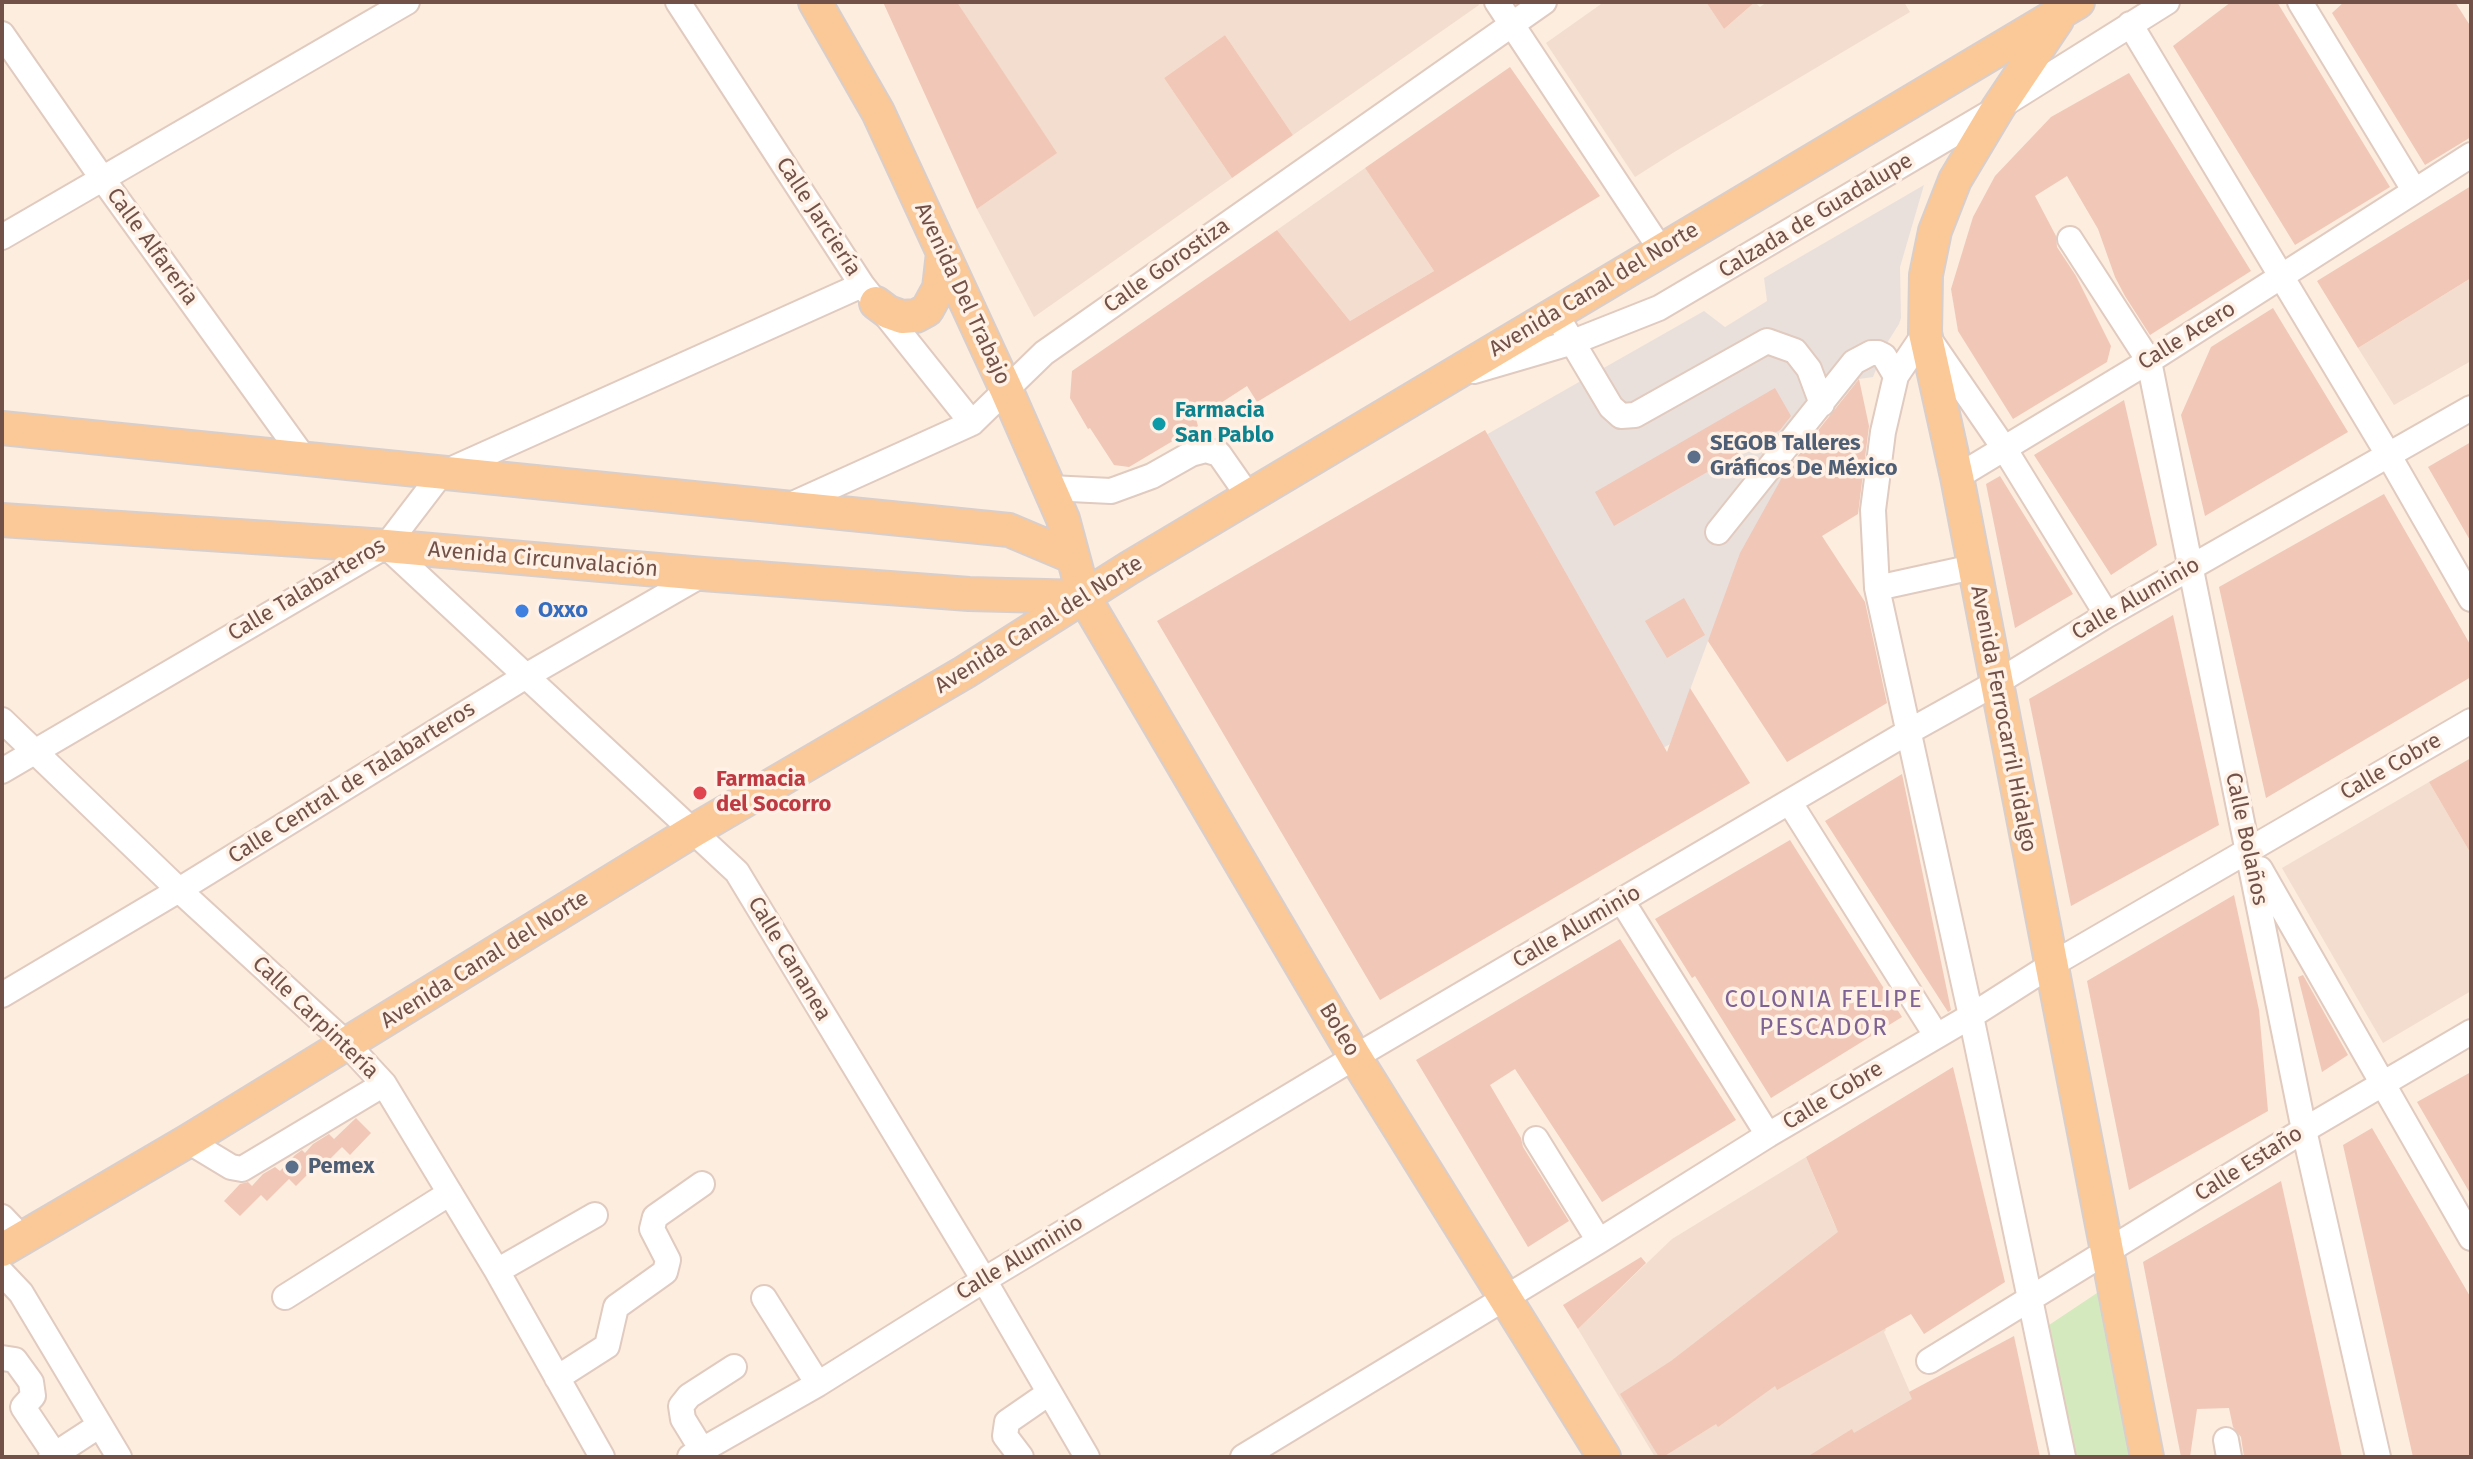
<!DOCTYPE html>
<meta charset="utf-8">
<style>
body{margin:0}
#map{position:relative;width:2473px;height:1459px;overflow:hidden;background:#fceddf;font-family:"Fira Sans",sans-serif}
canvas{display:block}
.frame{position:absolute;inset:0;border:4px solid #725148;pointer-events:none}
</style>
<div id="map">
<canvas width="2473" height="1459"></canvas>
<div class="frame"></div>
</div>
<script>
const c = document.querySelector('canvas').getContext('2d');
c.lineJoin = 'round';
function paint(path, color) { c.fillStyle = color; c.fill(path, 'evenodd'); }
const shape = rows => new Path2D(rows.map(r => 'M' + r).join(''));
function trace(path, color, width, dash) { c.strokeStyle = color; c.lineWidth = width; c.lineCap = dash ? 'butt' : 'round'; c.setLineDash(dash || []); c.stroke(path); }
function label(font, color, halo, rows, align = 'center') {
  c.font = font + ' "Fira Sans",sans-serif'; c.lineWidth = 7; c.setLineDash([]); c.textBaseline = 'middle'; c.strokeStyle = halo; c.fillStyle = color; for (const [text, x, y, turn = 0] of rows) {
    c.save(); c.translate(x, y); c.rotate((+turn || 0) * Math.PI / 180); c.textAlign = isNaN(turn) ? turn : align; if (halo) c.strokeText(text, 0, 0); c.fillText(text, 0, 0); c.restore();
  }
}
const residential = shape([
 [957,2,1478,2,1479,5,1293,135,1225,35,1164,78,1232,178,1034,317,977,209,1056,153],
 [1604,2,1706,2,1724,29,1755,2,1760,7,1767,2,1904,2,1910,12,1676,151,1635,177,1546,43],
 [1365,168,1434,271,1350,321,1277,230],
 [2471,278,2471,361,2394,405,2358,348],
 [2429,782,2471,854,2471,991,2383,1043,2282,868],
 [1806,1157,1833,1221,1886,1330,1884,1332,1938,1457,1655,1457,1578,1329,1672,1239]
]);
const industrial = shape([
 [1924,185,1900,267,1901,318,1899,324,1887,343,1873,377,1859,379,1798,453,1783,477,1708,641,1670,744,1343,935,1162,619,1704,311,1725,327,1767,301,1764,278]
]);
const green = shape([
 [2100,1291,2131,1457,2076,1457,2046,1327]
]);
const building = shape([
 [883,2,957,2,1057,153,977,209],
 [1706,2,1755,2,1724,29],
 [2231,2,2277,2,2390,187,2295,245,2173,46],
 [2344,2,2455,2,2471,27,2471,137,2425,165,2332,13],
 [1225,35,1293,135,1232,178,1164,78],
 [1510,67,1600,196,1257,402,1247,386,1196,419,1198,426,1129,467,1114,465,1090,428,1088,429,1070,398,1072,371,1277,230,1350,321,1434,271,1365,168],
 [2129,73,2251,271,2150,335,2125,296,2115,277,2098,229,2067,176,2035,196,2056,236,2057,247,2076,276,2111,346,2107,362,2013,419,1958,331,1951,289,1973,217,1995,176,2051,117],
 [2471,186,2471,278,2358,348,2317,281],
 [2273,308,2348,432,2205,516,2181,415,2211,347],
 [1859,379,1869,426,1858,514,1822,536,1865,602,1887,703,1787,762,1708,641,1740,553,1785,472],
 [1775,388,1791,416,1780,430,1614,526,1595,492],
 [2124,400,2157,545,2111,575,2034,455],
 [1485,430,1667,752,1690,688,1750,783,1380,1000,1157,621],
 [2471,442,2471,542,2428,467],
 [2000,476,2073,594,2015,628,1986,484],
 [2384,494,2471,646,2471,677,2266,798,2219,587],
 [1684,598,1705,635,1667,658,1645,621],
 [2173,615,2219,825,2071,906,2029,699],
 [2471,758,2471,854,2429,782],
 [1902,774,1951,1010,1948,1012,1825,821],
 [1790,840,1902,1017,1771,1098,1695,976,1692,978,1655,919],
 [2234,895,2259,1010,2268,1111,2129,1190,2087,981],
 [1620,939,1736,1120,1602,1202,1515,1069,1490,1085,1521,1138,1523,1147,1569,1221,1528,1247,1416,1060],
 [2303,975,2348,1055,2322,1072,2298,977],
 [1953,1067,2005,1282,1924,1334,1911,1314,1777,1390,1775,1386,1718,1427,1716,1424,1663,1457,1659,1457,1620,1394,1671,1361,1838,1232,1806,1157],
 [2471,1072,2471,1195,2417,1102],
 [356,1118,371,1133,350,1155,334,1139],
 [2372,1128,2471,1298,2471,1457,2413,1457,2343,1145],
 [329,1134,342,1147,321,1168,317,1165,296,1186,289,1179,267,1201,261,1195,240,1216,224,1201,240,1184,248,1182,252,1186,263,1174,275,1167,280,1171,295,1155,302,1150,305,1153,313,1144],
 [2281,1181,2342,1457,2244,1457,2241,1437,2233,1427,2229,1408,2197,1409,2190,1457,2181,1457,2143,1262],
 [1641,1257,1646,1263,1578,1329,1563,1305],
 [2014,1336,2040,1457,1807,1457,1852,1429,1854,1433,1912,1399,1909,1392]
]);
const minor = shape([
 [678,2,862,285,972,423],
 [1497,2,1661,250],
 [2300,2,2414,190],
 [2130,24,2389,456,2471,599],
 [2,34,102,178,304,458],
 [2,237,407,2],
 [2070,239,2149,361,2304,1130,2378,1457],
 [1564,328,1611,407,1621,416,1635,415,1767,341,1795,351,1809,369,1822,404],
 [1474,371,1573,342,1659,308,1998,108,2167,2],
 [1957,477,2149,361,2471,155],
 [1050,488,1111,491,1152,476,1191,454,1206,450,1219,454,1249,497],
 [784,508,972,423,1044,353,1544,2],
 [1718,532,1854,362,1871,353,1878,353,1884,356,1896,376],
 [386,546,737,872,984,1280,1087,1457],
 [1877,588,1973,567],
 [2,720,179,890,347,1044,384,1084,497,1271,602,1457],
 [2,771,386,546,441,474,862,285],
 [1790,803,1936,1035],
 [2260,869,2471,1238],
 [1622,901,1768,1135],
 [2,995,179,890,526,676,703,574],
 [1536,1139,1599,1241],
 [188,1141,231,1167,242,1169,384,1084],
 [2,1217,22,1238],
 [497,1271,595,1215],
 [2,1273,21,1293,119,1457],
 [285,1297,450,1193],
 [764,1298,818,1384],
 [2,1358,15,1360,31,1382,33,1396,23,1407,55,1455],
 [1929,1361,2304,1130,2471,1032],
 [557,1378,607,1346,616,1307,665,1272,668,1260,652,1229,655,1217,702,1184],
 [2226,1440,2229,1457],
 [702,1450,683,1419,681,1406,689,1396,734,1367],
 [51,1457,100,1425],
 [690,1457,818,1384,984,1280,1355,1057,1908,732,1996,683,2107,615,2471,408],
 [1021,1457,1005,1436,1007,1422,1049,1393],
 [1243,1457,1599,1241,1768,1135,1971,1016,2051,965,2471,721],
 [2063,1457,1971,1016,1877,588,1873,510,1883,432,1896,376,1925,333,2004,448,2107,615]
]);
const major = shape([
 [815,2,878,112,1006,389,1063,519,1084,597,1355,1057,1604,1457],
 [2057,20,1998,108,1955,180,1935,231,1926,275,1925,333,1957,477,2147,1457],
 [876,303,888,312,902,317,916,316,927,310,939,288,943,253],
 [2,428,1009,530,1073,557],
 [2,520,386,546,703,574,969,594,1084,597],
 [2,1250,188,1141,693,831,965,672,1129,568,2078,2]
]);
const markers = [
 [1159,424,8,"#0f9aa8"],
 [1694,457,8,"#5c6f8a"],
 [522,611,8,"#3f7fe0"],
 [700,793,8,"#e0444e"],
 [292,1167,8,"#5c6f8a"]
];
const streetNames = [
 ["Calzada de Guadalupe",1816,216,-31],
 ["Calle Jarciería",818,217,57],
 ["Calle Alfareria",152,247,54],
 ["Calle Gorostiza",1167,266,-35],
 ["Avenida Canal del Norte",1594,290,-31],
 ["Avenida Del Trabajo",962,294,65],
 ["Calle Acero",2187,336,-32],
 ["Avenida Circunvalación",543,560,5],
 ["Calle Talabarteros",307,590,-31],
 ["Calle Aluminio",2136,599,-30],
 ["Avenida Canal del Norte",1039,625,-32],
 ["Avenida Ferrocarril Hidalgo",2003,719,79],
 ["Calle Cobre",2391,767,-30],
 ["Calle Central de Talabarteros",352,783,-32],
 ["Calle Bolaños",2246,839,78],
 ["Calle Aluminio",1577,927,-30],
 ["Calle Cananea",789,959,59],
 ["Avenida Canal del Norte",485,960,-32],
 ["Calle Carpintería",315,1018,44],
 ["Boleo",1339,1030,59],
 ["Calle Cobre",1833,1096,-31],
 ["Calle Estaño",2249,1164,-32],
 ["Calle Aluminio",1020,1258,-31]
];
const cultureNames = [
 ["Farmacia",1175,411],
 ["San Pablo",1175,436]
];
const serviceNames = [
 ["SEGOB Talleres",1710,444],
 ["Gráficos De México",1710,469],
 ["Pemex",308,1167]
];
const shopNames = [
 ["Oxxo",538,611]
];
const healthNames = [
 ["Farmacia",716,780],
 ["del Socorro",716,805]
];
const neighbourhoodNames = [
 ["COLONIA FELIPE",1824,1000],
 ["PESCADOR",1824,1028]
];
paint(residential, '#f3ddce');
paint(industrial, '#eae0db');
paint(green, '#d5e9bf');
paint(building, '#f1c7b7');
trace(minor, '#e1cabf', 28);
trace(major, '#d8cecc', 36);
trace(minor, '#fff', 24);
trace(major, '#fbc897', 32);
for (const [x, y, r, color] of markers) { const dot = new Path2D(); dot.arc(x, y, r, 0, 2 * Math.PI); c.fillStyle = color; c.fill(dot); trace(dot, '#fff1e5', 3); }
label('22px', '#725148', '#fff1e5', streetNames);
label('bold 22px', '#0d838f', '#fff1e5', cultureNames, 'left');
label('bold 22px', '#4e5e75', '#fff1e5', serviceNames, 'left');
label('bold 22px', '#366cbe', '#fff1e5', shopNames, 'left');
label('bold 22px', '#be3a42', '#fff1e5', healthNames, 'left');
c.letterSpacing = '2px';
label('24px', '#7e6395', '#fff1e5', neighbourhoodNames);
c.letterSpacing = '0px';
</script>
